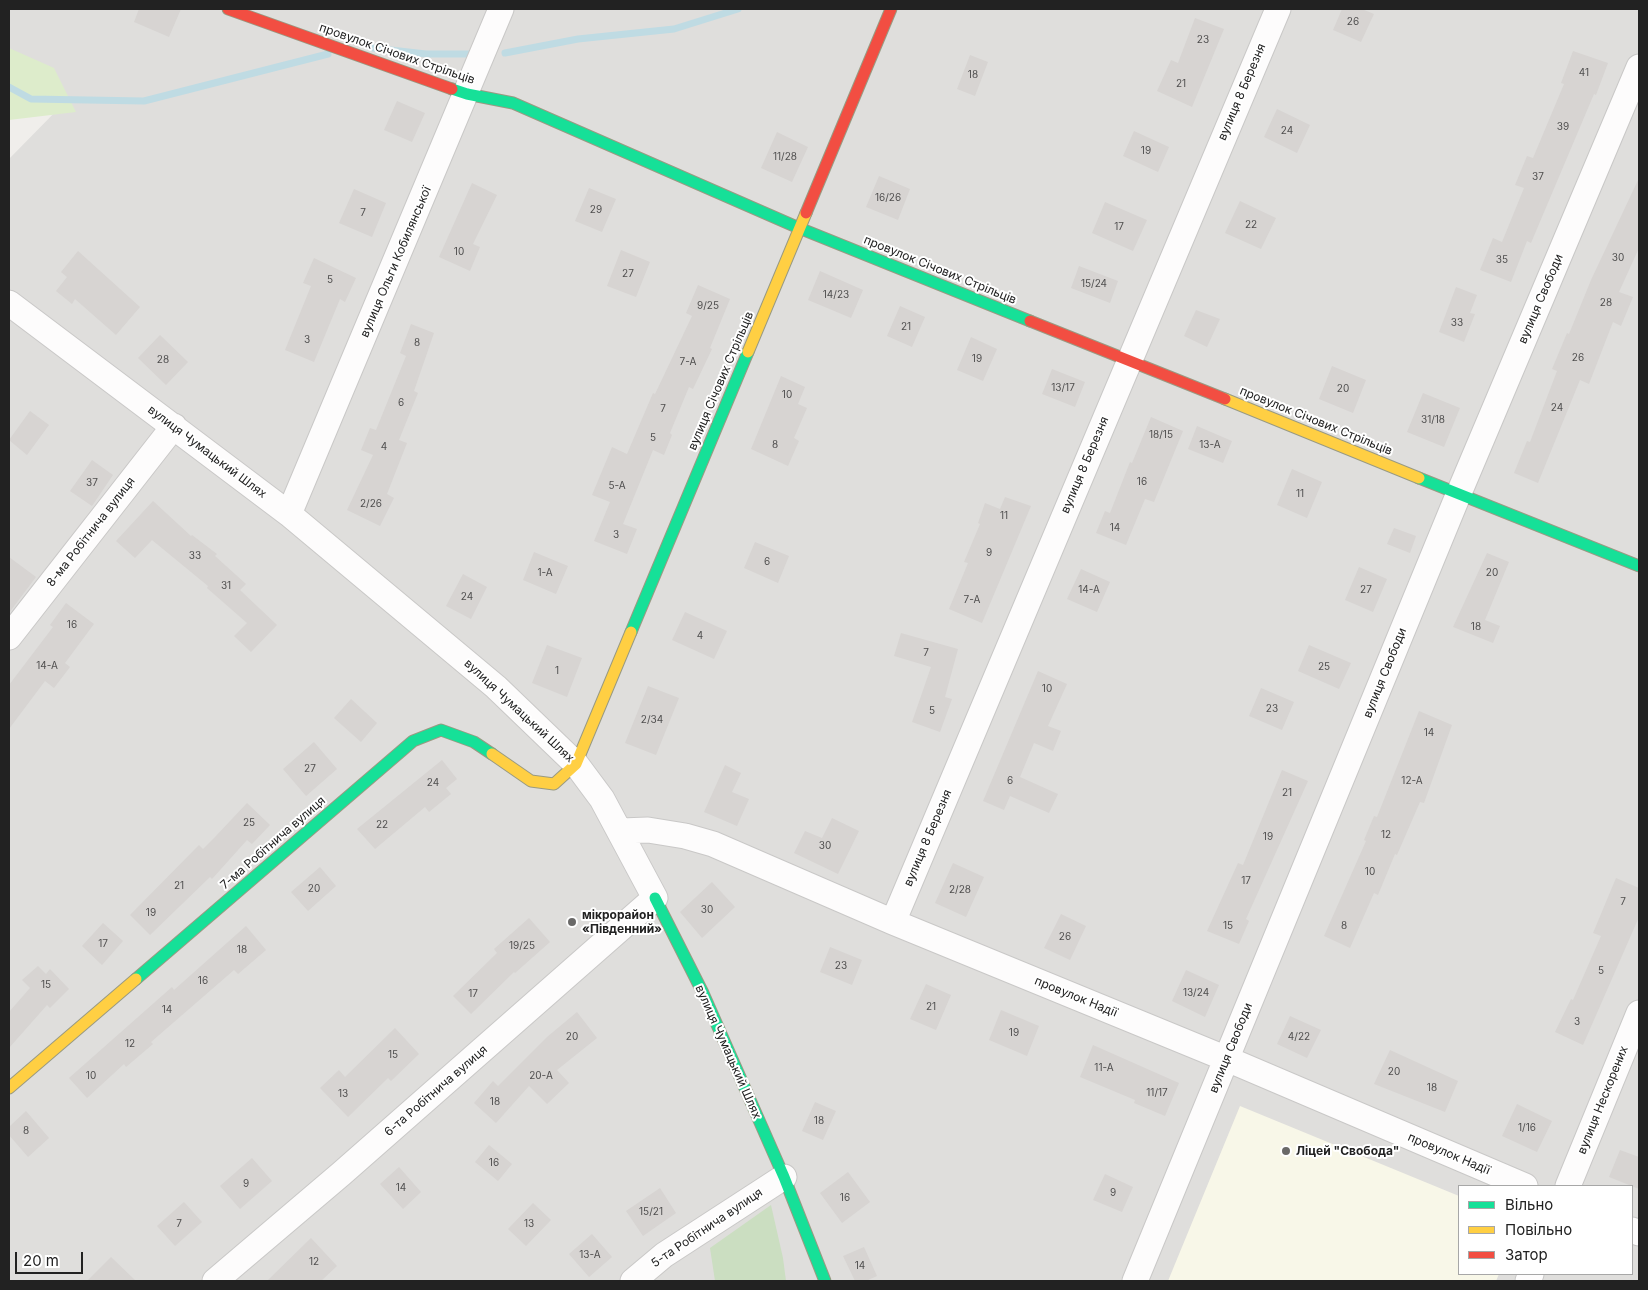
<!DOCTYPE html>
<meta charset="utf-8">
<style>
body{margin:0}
#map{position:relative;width:1648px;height:1290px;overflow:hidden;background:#f0eeeb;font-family:Inter,sans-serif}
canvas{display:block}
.frame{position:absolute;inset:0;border:10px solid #222;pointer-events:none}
.legend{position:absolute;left:1458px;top:1185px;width:175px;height:90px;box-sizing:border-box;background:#fff;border:1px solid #a7a7a7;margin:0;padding:6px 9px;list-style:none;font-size:15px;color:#222}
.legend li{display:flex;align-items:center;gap:10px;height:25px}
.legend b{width:25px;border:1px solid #a7a7a7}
.scale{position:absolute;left:15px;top:1252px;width:68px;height:22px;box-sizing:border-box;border:2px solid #222;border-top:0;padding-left:6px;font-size:15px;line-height:18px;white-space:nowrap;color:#222;-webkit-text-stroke:4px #fff;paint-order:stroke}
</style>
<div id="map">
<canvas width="1648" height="1290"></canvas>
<div class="frame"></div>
<ul class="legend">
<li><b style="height:6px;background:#16e098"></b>Вільно</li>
<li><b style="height:6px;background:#ffcf43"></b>Повільно</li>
<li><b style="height:6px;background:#f24e42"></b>Затор</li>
</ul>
<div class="scale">20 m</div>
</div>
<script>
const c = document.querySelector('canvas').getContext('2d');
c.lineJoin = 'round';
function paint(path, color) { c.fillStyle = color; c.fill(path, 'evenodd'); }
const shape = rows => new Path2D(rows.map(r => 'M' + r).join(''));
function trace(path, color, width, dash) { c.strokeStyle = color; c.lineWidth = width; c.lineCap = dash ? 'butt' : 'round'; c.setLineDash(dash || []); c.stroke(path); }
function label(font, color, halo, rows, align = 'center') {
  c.font = font + ' Inter,sans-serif'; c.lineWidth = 4; c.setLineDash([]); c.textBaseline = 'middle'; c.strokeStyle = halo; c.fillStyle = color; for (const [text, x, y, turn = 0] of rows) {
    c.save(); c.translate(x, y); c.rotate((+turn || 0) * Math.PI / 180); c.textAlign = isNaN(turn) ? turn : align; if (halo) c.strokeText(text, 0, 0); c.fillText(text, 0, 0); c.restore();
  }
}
const residential = shape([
 [9,9,1639,9,1639,1281,9,1281,9,159,62,105,9,78],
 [1459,1186,1632,1186,1632,1274,1459,1274]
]);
const education = shape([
 [1240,1106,1459,1196,1459,1274,1499,1274,1496,1281,1168,1281]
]);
const grass = shape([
 [9,48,54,68,76,112,9,120]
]);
const forest = shape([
 [771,1205,783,1258,786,1281,715,1281,710,1248]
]);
const stream = shape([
 [373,48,426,54,470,54],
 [505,53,578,39,674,29,738,9],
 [9,87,31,99,144,101,328,54]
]);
const building = shape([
 [139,9,181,9,169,37,134,22],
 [1342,9,1362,9,1374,14,1361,42,1333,30],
 [1195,18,1224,29,1192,107,1157,91,1171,60,1178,63],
 [1573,51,1608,63,1596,95,1594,94,1531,243,1527,241,1511,282,1480,270,1493,238,1502,242,1524,188,1515,185,1527,156,1533,158,1564,84,1561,83],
 [970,55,988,62,975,96,957,89],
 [397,101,425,113,412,142,384,130],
 [1277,109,1310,125,1297,153,1264,137],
 [1134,131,1169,147,1158,172,1123,156],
 [777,132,808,147,792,182,761,168],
 [879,176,910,189,898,220,866,207],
 [1639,178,1639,248,1619,292,1633,297,1621,326,1613,322,1589,384,1580,380,1538,483,1514,473,1527,441,1530,442,1557,371,1552,369,1567,333,1569,334,1591,280],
 [472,183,497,195,473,244,480,247,470,271,439,257],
 [589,188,616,199,602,232,575,221],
 [354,189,386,203,372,237,339,223],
 [1240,201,1276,218,1261,249,1225,233],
 [1105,202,1147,220,1133,251,1092,233],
 [621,250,650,262,636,297,607,286],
 [78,251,140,307,116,335,75,299,72,304,56,291,67,277,61,272],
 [314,258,356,278,345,302,340,299,314,362,285,350,311,286,303,283],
 [1079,266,1118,281,1110,303,1071,288],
 [820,271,863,290,851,318,808,300],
 [698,285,730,299,710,348,712,349,693,389,689,387,670,433,672,435,664,455,653,450,623,524,637,529,627,554,594,541,610,502,592,495,612,447,627,454,653,393,655,394,692,316,686,313],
 [1456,287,1477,295,1470,313,1475,314,1464,342,1439,332],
 [900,306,925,317,912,347,887,336],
 [1196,310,1220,319,1207,347,1184,336],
 [411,324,434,333,414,391,418,393,399,440,407,443,387,494,394,498,380,526,347,510,373,455,361,450,370,428,376,430,406,356,400,353],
 [160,335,188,362,166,385,138,358],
 [971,337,997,349,983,381,957,370],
 [1332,366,1366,380,1353,413,1319,399],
 [1052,369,1085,382,1075,407,1042,394],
 [781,376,805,387,798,404,807,408,794,438,799,441,788,466,751,449],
 [1423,393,1460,408,1444,447,1407,432],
 [30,411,49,425,27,455,9,440],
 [1151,417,1183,431,1154,502,1145,499,1126,545,1096,533,1105,511,1110,513,1130,462,1132,463],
 [1197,426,1232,441,1223,463,1188,449],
 [92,460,113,475,92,506,70,491],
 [1292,469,1322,482,1307,518,1277,505],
 [1005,497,1031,506,982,623,949,609,968,563,964,562,980,524,978,523,985,503,1000,509],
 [153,501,191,536,192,535,217,554,215,556,246,584,240,590,277,625,251,652,234,636,247,623,207,588,208,586,152,540,135,558,116,541],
 [1394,528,1416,536,1410,553,1387,544],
 [755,542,789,556,778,583,744,568],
 [534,552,568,566,556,594,523,580],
 [1487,553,1509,562,1485,620,1500,626,1493,643,1453,627],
 [9,557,36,577,9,613],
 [1359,567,1387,579,1373,612,1345,600],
 [1081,569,1110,582,1097,612,1067,599],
 [463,574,487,587,471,619,446,606],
 [66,603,94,624,65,663,70,667,54,688,45,681,9,729,9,685,53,627,50,625],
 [685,612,727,631,714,659,672,640],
 [901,633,958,649,945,697,952,699,940,732,912,722,931,667,894,656],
 [547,645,582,658,567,697,532,683],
 [1309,645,1351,663,1339,689,1298,671],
 [1038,671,1067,684,1048,726,1061,731,1053,751,1034,743,1020,777,1058,794,1049,813,1010,796,1004,810,983,801],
 [648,686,679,698,656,755,625,743],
 [1261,688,1294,702,1282,730,1249,716],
 [351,699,377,723,361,742,334,718],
 [1419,711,1452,725,1424,803,1420,802,1397,855,1395,854,1378,895,1374,893,1350,948,1324,936,1366,841,1364,840,1374,816,1377,817],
 [314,742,337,769,306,796,283,769],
 [442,760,457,779,446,788,451,794,429,812,425,807,375,849,357,829],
 [725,765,741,773,732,792,749,799,737,826,704,812],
 [1282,770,1308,781,1246,919,1249,921,1239,944,1207,931,1238,863,1243,865],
 [247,803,270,825,252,844,247,840,212,879,210,877,150,935,130,915,199,845,203,849,215,837],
 [832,818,859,831,838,874,794,853,805,831,822,838],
 [953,863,984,877,966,917,935,903],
 [320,867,336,886,308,911,291,892],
 [1616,878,1639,888,1639,917,1583,1045,1555,1032,1571,999,1573,1000,1601,936,1593,933],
 [712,882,735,907,702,938,680,912],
 [1061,914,1086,926,1070,960,1044,948],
 [529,918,550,942,515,973,514,972,471,1014,453,996,497,953,494,949],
 [103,923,123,941,102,965,82,946],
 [246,926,266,950,238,974,234,970,151,1042,153,1044,126,1067,124,1064,87,1098,69,1078,172,987,174,990],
 [830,947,862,960,852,985,820,972],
 [38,966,46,974,50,969,69,989,50,1008,47,1005,9,1048,9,1012,30,988,22,980],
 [1186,970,1219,985,1205,1017,1172,1001],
 [926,984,951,995,936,1030,910,1019],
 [1001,1010,1039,1026,1027,1056,989,1040],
 [577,1012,597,1038,557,1070,569,1083,547,1104,529,1086,496,1123,474,1103,493,1081,498,1086,547,1037],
 [1290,1016,1321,1030,1307,1058,1277,1044],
 [395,1028,419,1054,391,1081,388,1078,348,1117,320,1088,339,1070,345,1077],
 [1093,1045,1179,1083,1165,1116,1134,1103,1135,1100,1080,1077],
 [1390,1050,1458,1081,1445,1112,1374,1084],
 [815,1102,836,1111,823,1140,802,1131],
 [1517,1104,1552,1121,1537,1152,1502,1136],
 [26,1111,49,1138,28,1157,9,1135,9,1127],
 [489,1145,512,1164,498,1181,475,1162],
 [1620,1150,1639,1157,1639,1189,1609,1177],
 [252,1158,272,1181,240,1209,220,1186],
 [399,1167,421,1192,403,1209,380,1184],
 [848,1172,870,1202,842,1223,820,1193],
 [1105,1174,1133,1187,1122,1212,1093,1200],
 [660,1188,676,1213,643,1236,626,1211],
 [184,1202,202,1222,175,1246,157,1226],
 [533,1203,551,1220,526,1246,508,1229],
 [592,1234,612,1257,589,1277,569,1254],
 [311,1238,337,1266,321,1281,267,1281],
 [864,1247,877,1276,866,1281,855,1281,843,1256],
 [111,1257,136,1281,87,1281]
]);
const street = shape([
 [9,303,289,514,496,687,576,764,602,799,655,898,341,1174,215,1281],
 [289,514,501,9],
 [9,637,174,426],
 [621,831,648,830,685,836,713,844,893,922,1227,1059,1525,1186],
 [893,922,1278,9],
 [1568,1186,1639,1013],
 [1632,1230,1639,1233],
 [633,1281,664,1255,784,1177],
 [1135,1281,1459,493,1639,67],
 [1528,1281,1531,1274]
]);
const fast = shape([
 [452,89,467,94,513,103,799,228,1030,321],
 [1419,478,1639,566],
 [631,632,748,352],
 [655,898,703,993,784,1177,825,1281],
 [136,979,413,741,441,730,474,742,492,754]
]);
const slow = shape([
 [748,352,806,213],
 [1225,399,1419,478],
 [492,754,531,781,554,784,576,764,631,632],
 [9,1088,136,979]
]);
const jam = shape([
 [228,9,452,89],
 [806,213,891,9],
 [1030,321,1225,399]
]);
const markers = [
 [572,922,5,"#6a6968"],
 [1286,1151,5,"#6a6968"]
];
const numberNames = [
 ["26",1353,22],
 ["23",1203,40],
 ["41",1584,73],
 ["18",973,75],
 ["21",1181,84],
 ["39",1563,127],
 ["24",1287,131],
 ["19",1146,151],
 ["11/28",785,157],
 ["37",1538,177],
 ["16/26",888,198],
 ["29",596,210],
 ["7",363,213],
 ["22",1251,225],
 ["17",1119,227],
 ["10",459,252],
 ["30",1618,258],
 ["35",1502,260],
 ["27",628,274],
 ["5",330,280],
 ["15/24",1094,284],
 ["14/23",836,295],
 ["28",1606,303],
 ["9/25",708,306],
 ["33",1457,323],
 ["21",906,327],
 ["3",307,340],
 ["8",417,343],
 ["26",1578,358],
 ["19",977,359],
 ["28",163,360],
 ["7-А",688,362],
 ["13/17",1063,388],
 ["20",1343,389],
 ["10",787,395],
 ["6",401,403],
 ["24",1557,408],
 ["7",663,409],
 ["31/18",1433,420],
 ["18/15",1161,435],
 ["5",653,438],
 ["8",775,445],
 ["13-А",1210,445],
 ["4",384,447],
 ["16",1142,482],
 ["37",92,483],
 ["5-А",617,486],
 ["11",1300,494],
 ["2/26",371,504],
 ["11",1004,516],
 ["14",1115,528],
 ["3",616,535],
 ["9",989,553],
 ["33",195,556],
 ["6",767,562],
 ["1-А",545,573],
 ["20",1492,573],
 ["31",226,586],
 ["14-А",1089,590],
 ["27",1366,590],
 ["24",467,597],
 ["7-А",972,600],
 ["16",72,625],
 ["18",1476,627],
 ["4",700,636],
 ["7",926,653],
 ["14-А",47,666],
 ["25",1324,667],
 ["1",557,671],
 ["10",1047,689],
 ["23",1272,709],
 ["5",932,711],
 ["2/34",652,720],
 ["14",1429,733],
 ["27",310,769],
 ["6",1010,781],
 ["12-А",1412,781],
 ["24",433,783],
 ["21",1287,793],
 ["25",249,823],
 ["22",382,825],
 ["12",1386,835],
 ["19",1268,837],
 ["30",825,846],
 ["10",1370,872],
 ["17",1246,881],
 ["21",179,886],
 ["20",314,889],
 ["2/28",960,890],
 ["7",1623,902],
 ["30",707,910],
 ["19",151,913],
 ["15",1228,926],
 ["8",1344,926],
 ["26",1065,937],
 ["17",103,944],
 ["19/25",522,946],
 ["18",242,950],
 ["23",841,966],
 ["5",1601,971],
 ["16",203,981],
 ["15",46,985],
 ["13/24",1196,993],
 ["17",473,994],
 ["21",931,1007],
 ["14",167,1010],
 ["3",1577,1022],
 ["19",1014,1033],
 ["20",572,1037],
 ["4/22",1299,1037],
 ["12",130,1044],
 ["15",393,1055],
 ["11-А",1104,1068],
 ["20",1394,1072],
 ["10",91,1076],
 ["20-А",541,1076],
 ["18",1432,1088],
 ["11/17",1157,1093],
 ["13",343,1094],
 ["18",495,1102],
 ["18",819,1121],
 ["1/16",1527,1128],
 ["8",26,1131],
 ["16",494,1163],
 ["9",246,1184],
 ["14",401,1188],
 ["9",1113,1193],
 ["16",845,1198],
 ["15/21",651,1212],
 ["7",179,1224],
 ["13",529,1224],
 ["13-А",590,1255],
 ["12",314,1262],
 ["14",860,1266]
];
const streetNames = [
 ["провулок Січових Стрільців",397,54,19],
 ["вулиця 8 Березня",1242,92,-67],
 ["вулиця Ольги Кобилянської",396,262,-67],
 ["провулок Січових Стрільців",940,270,22],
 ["вулиця Свободи",1541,299,-67],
 ["вулиця Січових Стрільців",721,381,-67],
 ["провулок Січових Стрільців",1316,421,22],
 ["вулиця Чумацький Шлях",207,452,37],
 ["вулиця 8 Березня",1085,465,-67],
 ["8-ма Робітнича вулиця",91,532,-52],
 ["вулиця Свободи",1385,673,-68],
 ["вулиця Чумацький Шлях",519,711,43],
 ["вулиця 8 Березня",928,838,-67],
 ["7-ма Робітнича вулиця",273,843,-41],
 ["провулок Надії",1076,997,22],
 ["вулиця Свободи",1231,1048,-68],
 ["вулиця Чумацький Шлях",728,1052,66],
 ["6-та Робітнича вулиця",436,1091,-41],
 ["вулиця Нескорених",1603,1100,-68],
 ["провулок Надії",1449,1154,23],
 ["5-та Робітнича вулиця",707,1228,-34]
];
const poiNames = [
 ["мікрорайон",582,915],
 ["«Південний»",582,929],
 ["Ліцей \"Свобода\"",1296,1151]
];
paint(residential, '#dfdedc');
paint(education, '#f8f7e8');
paint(grass, '#ddeccb');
paint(forest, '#cbdec1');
trace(stream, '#bfdbe3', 7);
paint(building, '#d7d4d2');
trace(street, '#c9c8c7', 27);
trace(fast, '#999a82', 13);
trace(slow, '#999a82', 13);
trace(jam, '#999a82', 13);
trace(street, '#fdfcfc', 25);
trace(fast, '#16e098', 11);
trace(slow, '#ffcf43', 11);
trace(jam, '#f24e42', 11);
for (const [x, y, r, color] of markers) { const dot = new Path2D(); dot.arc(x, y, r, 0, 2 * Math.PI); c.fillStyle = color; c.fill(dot); trace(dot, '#fff', 2); }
label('10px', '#4f4e4e', null, numberNames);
label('12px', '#222', '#fff', streetNames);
label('bold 12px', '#222', '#fff', poiNames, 'left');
</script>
